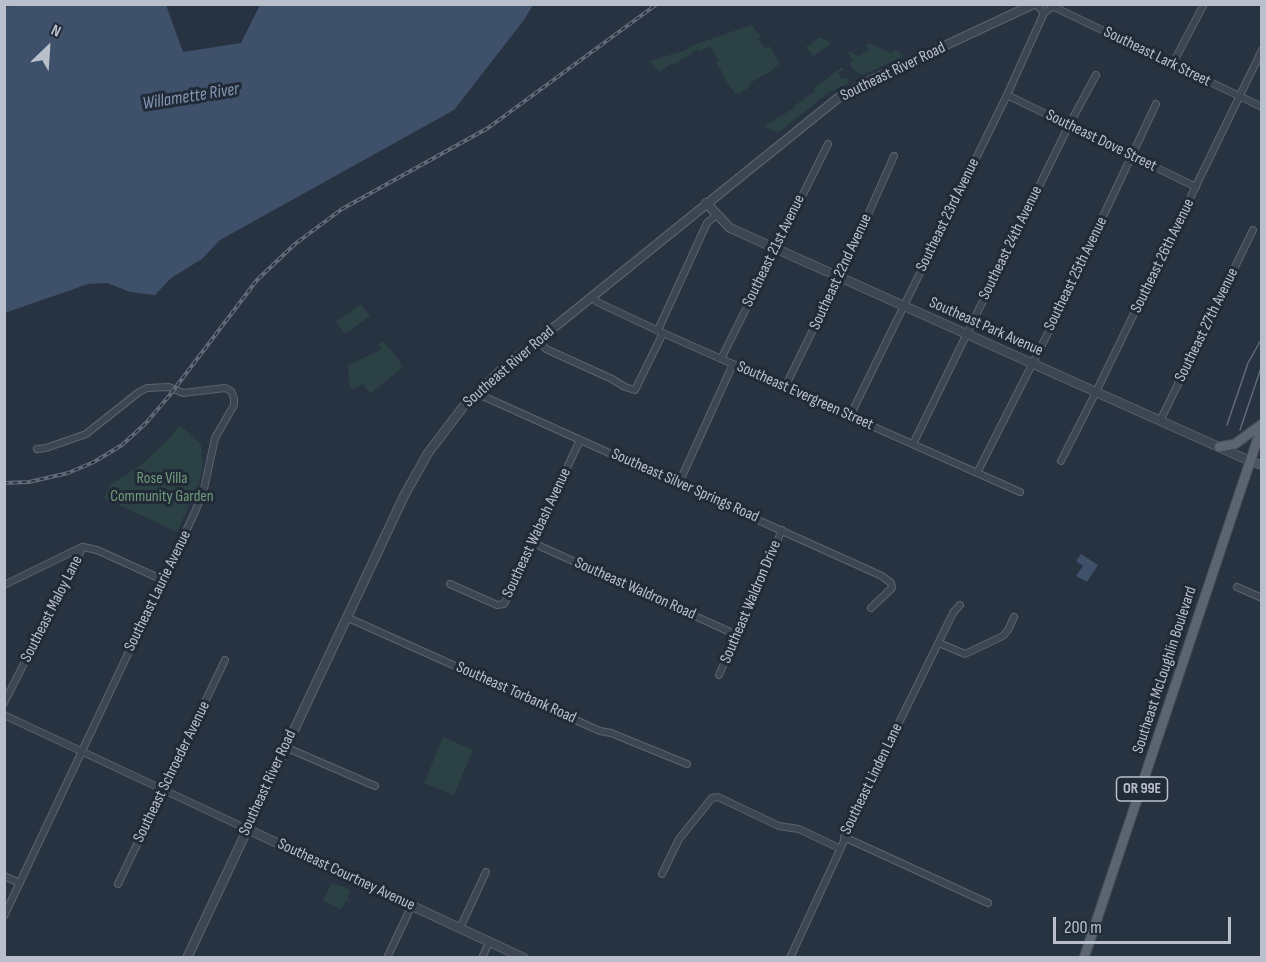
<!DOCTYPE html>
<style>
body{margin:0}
#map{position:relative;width:1266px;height:962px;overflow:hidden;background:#283342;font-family:"Sofia Sans Condensed",sans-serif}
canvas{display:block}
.frame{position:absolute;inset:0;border:6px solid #bac0cb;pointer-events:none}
.north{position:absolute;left:18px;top:18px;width:60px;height:60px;-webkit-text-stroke:4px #212a37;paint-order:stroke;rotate:25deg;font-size:16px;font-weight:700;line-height:24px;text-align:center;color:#bac0cb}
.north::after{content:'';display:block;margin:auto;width:21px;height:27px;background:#bac0cb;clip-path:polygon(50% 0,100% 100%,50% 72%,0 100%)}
.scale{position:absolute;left:1053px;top:917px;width:178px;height:27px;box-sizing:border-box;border:3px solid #bac0cb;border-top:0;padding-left:8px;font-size:18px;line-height:21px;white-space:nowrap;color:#bac0cb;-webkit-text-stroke:4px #212a37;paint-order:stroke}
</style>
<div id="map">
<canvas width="1266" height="962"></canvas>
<div class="frame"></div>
<div class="north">N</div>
<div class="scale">200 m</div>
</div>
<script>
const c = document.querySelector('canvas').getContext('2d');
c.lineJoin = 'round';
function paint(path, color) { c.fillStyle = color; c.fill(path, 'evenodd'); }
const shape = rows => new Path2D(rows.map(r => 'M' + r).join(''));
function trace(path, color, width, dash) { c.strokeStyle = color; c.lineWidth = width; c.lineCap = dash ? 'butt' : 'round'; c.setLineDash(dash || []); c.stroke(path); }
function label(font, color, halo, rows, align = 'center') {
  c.font = font + ' "Sofia Sans Condensed",sans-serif'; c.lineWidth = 6; c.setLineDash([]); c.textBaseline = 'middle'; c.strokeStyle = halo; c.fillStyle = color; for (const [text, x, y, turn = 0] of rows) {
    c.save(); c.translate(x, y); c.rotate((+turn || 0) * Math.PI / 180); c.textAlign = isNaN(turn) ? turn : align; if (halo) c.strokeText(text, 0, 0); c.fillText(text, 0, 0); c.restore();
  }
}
const green = shape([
 [752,25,761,37,758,39,765,48,769,46,780,63,771,71,750,83,751,86,739,94,737,92,735,94,723,76,724,75,716,63,719,61,709,46,700,52,698,49,674,65,672,63,660,72,649,61,684,51,693,45],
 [820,37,832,43,813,56,806,47],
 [868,43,891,53,895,49,904,56,863,75,855,71,849,63,853,60,846,50,859,56,870,49,866,46],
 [842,67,844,70,839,72,841,79,848,78,849,83,828,93,778,133,764,126,794,108,794,106,815,91,814,88],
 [361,304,370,316,345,334,336,322],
 [384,342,400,361,402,368,371,393,362,384,353,390,349,385,348,365,380,350,381,348,379,344],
 [180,425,201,444,203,467,199,483,177,532,104,498,110,485,141,465,168,440],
 [443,737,473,750,454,795,424,783],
 [332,883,351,890,348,897,350,902,346,900,341,910,323,900]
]);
const water = shape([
 [21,4,166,5,183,52,241,43,260,5,533,5,524,20,454,110,220,240,202,259,171,278,155,295,130,292,107,283,88,284,5,313,5,7],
 [1081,554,1098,565,1087,582,1076,576,1083,566,1076,561]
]);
const minor = shape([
 [1036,4,1044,13,1051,8,1052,4],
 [1052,6,1262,107],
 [1172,65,1204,4],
 [1007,95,1196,187],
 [592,296,597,302,663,333,1020,492],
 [658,330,707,223,716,215],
 [538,340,546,349,612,379,625,387,635,390,663,333],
 [721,359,828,144],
 [785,387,855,244,894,156],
 [476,393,882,576,891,583,892,588,871,608],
 [850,416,1007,95,1044,13],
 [1161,419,1253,230],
 [913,444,1069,125,1096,75],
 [1061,461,1093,398,1262,50],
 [977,473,1051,327,1156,104],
 [679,483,733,364],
 [533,543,737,635],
 [83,547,97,550,163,580],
 [450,584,497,605,504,604,580,440],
 [4,585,82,547],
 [1237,587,1262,598],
 [346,617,600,731,611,733,687,764],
 [939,643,965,654,1003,636,1008,630,1014,617],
 [719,675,782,530],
 [4,703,83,547],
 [4,715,247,829],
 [285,747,375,786],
 [844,837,988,903],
 [662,874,679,839,712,798,718,797,779,826,799,829,839,848],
 [4,876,20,883],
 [118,884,225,660],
 [4,916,195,512,204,489,215,438,234,405,234,398,231,391,225,388,183,393,169,387,147,388,139,392,86,434,46,448,37,449],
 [460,928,486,872],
 [387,958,412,905],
 [482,958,487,947],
 [790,958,891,739,953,613,960,605]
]);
const tertiary = shape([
 [706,203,730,228,1250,461],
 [247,829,524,958],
 [187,958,404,496,428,453,463,407,500,371,838,98,867,82,1034,4]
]);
const secondary = shape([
 [1250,461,1262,465]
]);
const primary = shape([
 [1219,447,1235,444,1262,424],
 [1084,958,1262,426]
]);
const tram = shape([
 [1227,425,1248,363,1262,338],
 [1240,430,1262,365]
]);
const rail = shape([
 [4,483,29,482,68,473,94,462,122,445,146,423,169,396,257,280,295,244,342,209,488,128,657,4]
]);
const shields = [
 [1142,789,51]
];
const shieldNames = [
 ["OR 99E",1142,789]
];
const streetNames = [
 ["Southeast Lark Street",1157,57,26],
 ["Southeast River Road",893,72,-26],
 ["Southeast Dove Street",1101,141,26],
 ["Southeast 23rd Avenue",948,215,-64],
 ["Southeast 24th Avenue",1011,243,-64],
 ["Southeast 21st Avenue",774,251,-64],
 ["Southeast 26th Avenue",1163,256,-64],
 ["Southeast 22nd Avenue",841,272,-65],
 ["Southeast 25th Avenue",1076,274,-64],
 ["Southeast 27th Avenue",1207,325,-64],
 ["Southeast Park Avenue",986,327,24],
 ["Southeast River Road",509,367,-41],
 ["Southeast Evergreen Street",805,396,24],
 ["Southeast Silver Springs Road",685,486,24],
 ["Southeast Wabash Avenue",537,533,-65],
 ["Southeast Waldron Road",635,589,24],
 ["Southeast Laurie Avenue",158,591,-64],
 ["Southeast Waldron Drive",751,602,-67],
 ["Southeast Maloy Lane",52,609,-63],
 ["Southeast McLoughlin Boulevard",1165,670,-72],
 ["Southeast Torbank Road",516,693,24],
 ["Southeast Schroeder Avenue",172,772,-64],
 ["Southeast Linden Lane",872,779,-64],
 ["Southeast River Road",268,783,-65],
 ["Southeast Courtney Avenue",346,875,25]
];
const parkNames = [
 ["Rose Villa",162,479],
 ["Community Garden",162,497]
];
const waterNames = [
 ["Willamette River",191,97,-9]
];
paint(green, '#2b4144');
paint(water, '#3f506a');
trace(minor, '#5b636f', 8);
trace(tertiary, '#5b636f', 10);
trace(secondary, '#5b636f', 10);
trace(primary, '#464e5b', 11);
trace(minor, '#3c4552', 6);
trace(tertiary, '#3c4552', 8);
trace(secondary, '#4b5464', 8);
trace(primary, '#5b6471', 9);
trace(tram, '#5f6978', 1.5);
trace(rail, '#5f6978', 4);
trace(rail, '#212a37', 1.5, [4.5]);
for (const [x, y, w] of shields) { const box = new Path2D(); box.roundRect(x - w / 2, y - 12, w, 24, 4.5); c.fillStyle = '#212a37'; c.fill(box); trace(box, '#bac0cb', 1.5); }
label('bold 15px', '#bac0cb', null, shieldNames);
label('16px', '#bac0cb', '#212a37', streetNames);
label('16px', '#729b7c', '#212a37', parkNames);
label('italic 18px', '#8396b1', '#212a37', waterNames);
</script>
